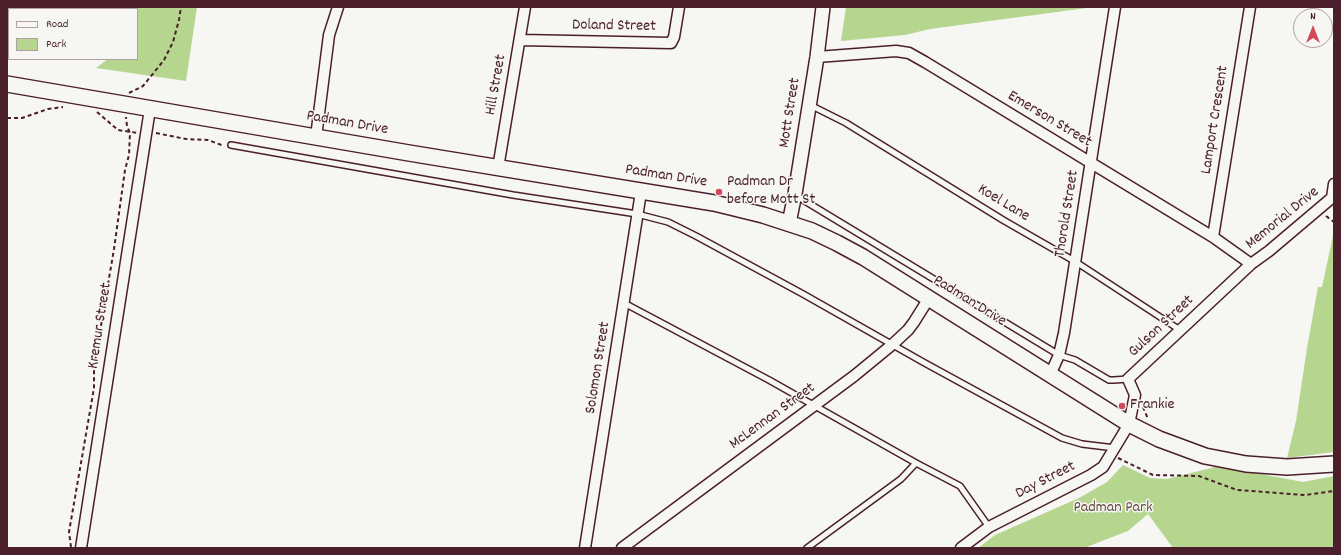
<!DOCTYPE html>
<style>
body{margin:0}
#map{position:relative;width:1341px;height:555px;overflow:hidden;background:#f6f6f2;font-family:Dekko,sans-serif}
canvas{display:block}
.frame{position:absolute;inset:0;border:8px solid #4a1f2b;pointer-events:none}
.legend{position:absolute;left:8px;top:8px;width:130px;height:52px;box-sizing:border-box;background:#f6f6f2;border:1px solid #b1a0a2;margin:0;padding:5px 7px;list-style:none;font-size:12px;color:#4a1f2b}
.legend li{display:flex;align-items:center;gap:8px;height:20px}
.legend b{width:20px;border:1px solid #b1a0a2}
.north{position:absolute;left:1293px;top:8px;width:40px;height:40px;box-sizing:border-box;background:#f6f6f2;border:1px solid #b1a0a2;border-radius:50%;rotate:0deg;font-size:11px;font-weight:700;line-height:16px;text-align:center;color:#4a1f2b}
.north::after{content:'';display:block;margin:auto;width:14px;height:18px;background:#d1495b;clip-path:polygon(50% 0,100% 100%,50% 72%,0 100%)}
</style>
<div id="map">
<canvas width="1341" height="555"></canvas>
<div class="frame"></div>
<ul class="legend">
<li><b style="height:5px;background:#f6f6f2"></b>Road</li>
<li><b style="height:11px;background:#b6d690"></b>Park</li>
</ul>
<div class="north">N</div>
</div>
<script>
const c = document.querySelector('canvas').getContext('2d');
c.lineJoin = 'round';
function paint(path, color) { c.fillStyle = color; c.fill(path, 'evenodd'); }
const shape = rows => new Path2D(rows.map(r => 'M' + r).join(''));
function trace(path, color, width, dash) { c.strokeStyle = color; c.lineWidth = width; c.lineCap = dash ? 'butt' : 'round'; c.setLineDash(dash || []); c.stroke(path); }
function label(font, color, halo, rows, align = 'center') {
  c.font = font + ' Dekko,sans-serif'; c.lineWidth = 3; c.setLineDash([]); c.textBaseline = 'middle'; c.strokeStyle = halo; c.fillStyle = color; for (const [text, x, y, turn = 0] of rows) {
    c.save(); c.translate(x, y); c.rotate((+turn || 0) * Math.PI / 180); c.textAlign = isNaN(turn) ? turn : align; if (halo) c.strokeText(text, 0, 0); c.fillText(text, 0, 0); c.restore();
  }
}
const green = shape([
 [130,7,197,7,186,81,96,68,108,59,137,59,137,9,129,9],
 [846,7,1094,7,930,29,905,35,841,41],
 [1334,231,1334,452,1287,458,1296,421,1307,348,1318,287,1322,287],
 [1123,465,1150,478,1167,479,1219,466,1303,482,1334,476,1334,548,1173,548,1148,514,1128,531,1084,548,978,548,995,535,1079,498,1107,482]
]);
const path = shape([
 [129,93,143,86,164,60,173,42,179,20,181,7],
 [97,112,118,130,138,133],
 [7,118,22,118,48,109,63,107],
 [156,133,186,139,208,140,224,146],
 [1326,216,1334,222],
 [1143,407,1148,419],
 [1118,458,1153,475,1199,476,1237,490,1305,495,1334,491],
 [71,547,69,532,94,388,94,367,114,249,125,170,129,155,130,133,127,126,126,117]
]);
const lane = shape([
 [810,105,846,123,1003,220,1076,262,1180,330],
 [231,145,513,195,637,214,668,222,696,236,803,294,923,362,1062,438,1082,444,1115,448],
 [795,195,1059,355,1075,360,1109,380,1114,380,1128,379],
 [624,303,769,380,916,463,960,486,989,527],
 [807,548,901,479,916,463]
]);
const street = shape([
 [7,12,8,7],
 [7,24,9,24],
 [520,40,671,43,674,37,679,7],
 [817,57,896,51,909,53,925,62,1213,237,1251,264],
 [316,137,329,35,338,7],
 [498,168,525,7],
 [1332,198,1334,184],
 [1213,237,1250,7],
 [1050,375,1059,355,1064,333,1115,7],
 [81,548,150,109],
 [585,548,641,192],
 [622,548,854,376,893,344,908,330,914,322,929,298],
 [961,548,989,527,1091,475,1103,467,1129,424,1135,395,1128,379,1251,264,1269,251,1334,196]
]);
const secondary = shape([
 [789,223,795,194,817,57,823,7]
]);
const primary = shape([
 [7,84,409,153,714,203,763,215,812,231,837,243,863,257,1129,424,1159,439,1205,456,1246,464,1287,467,1334,464]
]);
const markers = [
 [719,192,4,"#d1495b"],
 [1122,406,4,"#d1495b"]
];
const streetNames = [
 ["Doland Street",614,27,1],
 ["Hill Street",497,85,-80],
 ["Mott Street",791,113,-81],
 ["Emerson Street",1049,120,31],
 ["Lamport Crescent",1216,120,-81],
 ["Padman Drive",347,124,10],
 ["Padman Drive",666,177,9],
 ["Koel Lane",1003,204,31],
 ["Thorold Street",1068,214,-81],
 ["Memorial Drive",1283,219,-39],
 ["Padman Drive",969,302,32],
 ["Kremur Street",101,326,-81],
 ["Gulson Street",1162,327,-43],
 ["Solomon Street",599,368,-81],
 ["McLennan Street",773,417,-36],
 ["Day Street",1046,481,-27]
];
const poiNames = [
 ["Padman Dr",727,183],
 ["before Mott St",727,201],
 ["Frankie",1130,406]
];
const parkNames = [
 ["Padman Park",1113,509]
];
paint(green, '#b6d690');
trace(lane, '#4a1f2b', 8);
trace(street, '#4a1f2b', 13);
trace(secondary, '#4a1f2b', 16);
trace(primary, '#4a1f2b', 18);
trace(path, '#4a1f2b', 2, [4, 3]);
trace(lane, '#f6f6f2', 5);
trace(street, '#f6f6f2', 10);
trace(secondary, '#f6f6f2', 13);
trace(primary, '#f6f6f2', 15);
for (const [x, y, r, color] of markers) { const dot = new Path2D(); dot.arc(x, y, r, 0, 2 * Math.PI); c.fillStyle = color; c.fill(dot); trace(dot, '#f6f6f2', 1.5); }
label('16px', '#4a1f2b', '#f6f6f2', streetNames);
label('16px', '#4a1f2b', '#f6f6f2', poiNames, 'left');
label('16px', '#654d44', '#f6f6f2', parkNames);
</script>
